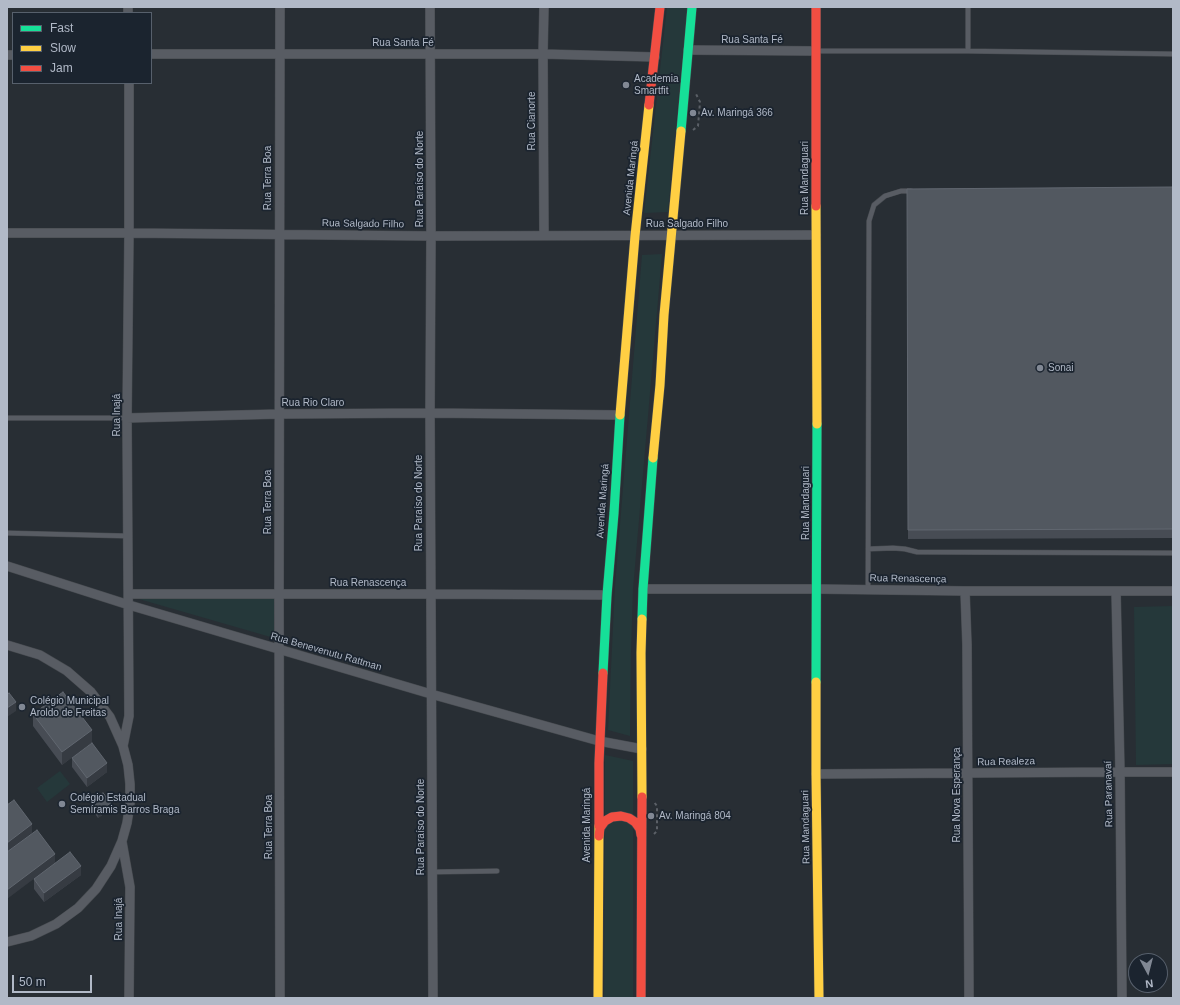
<!DOCTYPE html>
<meta charset="utf-8">
<style>
body{margin:0}
#map{position:relative;width:1180px;height:1005px;overflow:hidden;background:#282e34;font-family:Arial,sans-serif}
canvas{display:block}
.frame{position:absolute;inset:0;border:8px solid #b1b9c7;pointer-events:none}
.legend{position:absolute;left:12px;top:12px;width:140px;height:72px;box-sizing:border-box;background:#1b242f;border:1px solid #57606c;margin:0;padding:5px 7px;list-style:none;font-size:12px;color:#b1b9c7}
.legend li{display:flex;align-items:center;gap:8px;height:20px}
.legend b{width:20px;border:1px solid #57606c}
.north{position:absolute;left:1128px;top:953px;width:40px;height:40px;box-sizing:border-box;background:#1b242f;border:1px solid #57606c;border-radius:50%;rotate:173deg;font-size:11px;font-weight:700;line-height:16px;text-align:center;color:#b1b9c7}
.north::after{content:'';display:block;margin:auto;width:14px;height:18px;background:#818894;clip-path:polygon(50% 0,100% 100%,50% 72%,0 100%)}
.scale{position:absolute;left:12px;top:975px;width:80px;height:18px;box-sizing:border-box;border:2px solid #b1b9c7;border-top:0;padding-left:5px;font-size:12px;line-height:14px;white-space:nowrap;color:#b1b9c7;-webkit-text-stroke:3px #1b242f;paint-order:stroke}
</style>
<div id="map">
<canvas width="1180" height="1005"></canvas>
<div class="frame"></div>
<ul class="legend">
<li><b style="height:5px;background:#16e098"></b>Fast</li>
<li><b style="height:5px;background:#ffcf43"></b>Slow</li>
<li><b style="height:5px;background:#f24e42"></b>Jam</li>
</ul>
<div class="north">N</div>
<div class="scale">50 m</div>
</div>
<script>
const c = document.querySelector('canvas').getContext('2d');
c.lineJoin = 'round';
function paint(path, color) { c.fillStyle = color; c.fill(path, 'evenodd'); }
const shape = rows => new Path2D(rows.map(r => 'M' + r).join(''));
function trace(path, color, width, dash) { c.strokeStyle = color; c.lineWidth = width; c.lineCap = dash ? 'butt' : 'round'; c.setLineDash(dash || []); c.stroke(path); }
function label(font, color, halo, rows, align = 'center') {
  c.font = font + ' Arial,sans-serif'; c.lineWidth = 3.5; c.setLineDash([]); c.textBaseline = 'middle'; c.strokeStyle = halo; c.fillStyle = color; for (const [text, x, y, turn = 0] of rows) {
    c.save(); c.translate(x, y); c.rotate((+turn || 0) * Math.PI / 180); c.textAlign = isNaN(turn) ? turn : align; if (halo) c.strokeText(text, 0, 0); c.fillText(text, 0, 0); c.restore();
  }
}
const green = shape([
 [667,7,687,7,668,212,644,213],
 [662,254,633,589,631,653,630,736,608,730,615,586,642,255],
 [274,596,274,638,132,597],
 [1173,606,1173,764,1136,765,1134,607],
 [605,755,633,761,633,998,604,998],
 [60,771,70,784,47,802,37,788]
]);
const path = shape([
 [693,130,698,126,700,102,696,94],
 [654,834,657,831,657,806,654,802]
]);
const lane = shape([
 [818,51,968,51,1173,54],
 [968,51,968,7],
 [7,418,127,418],
 [7,533,128,536],
 [868,549,893,548,905,549,917,552,1173,553],
 [868,590,869,221,874,205,885,196,901,191,911,191],
 [432,872,497,871]
]);
const street = shape([
 [128,7,128,13],
 [280,7,279,595,280,998],
 [430,7,431,236,430,413,433,998],
 [688,50,816,51],
 [151,54,543,54,655,57],
 [7,55,13,55],
 [7,233,129,233,431,236,816,235],
 [544,235,543,54,544,7],
 [127,418,279,414,430,413,620,415],
 [7,566,129,605,431,694,599,741,642,749],
 [643,589,817,589,965,591,1173,591],
 [965,591,967,645,969,998],
 [1116,591,1120,772,1122,998],
 [129,594,431,594,607,595],
 [7,645,40,655,67,671,91,692,110,717,123,746,128,765,130,784,130,803,127,823,122,841,111,866,96,889,78,908,56,924,31,936,7,942],
 [123,746,129,716,127,418,129,233,129,83],
 [816,774,1120,772,1173,772],
 [122,842,130,887,129,998]
]);
const fast = shape([
 [681,131,692,7],
 [642,619,643,589,653,458],
 [603,673,607,595,614,513,620,415],
 [816,682,817,424]
]);
const slow = shape([
 [816,206,817,424],
 [620,415,635,236,649,105],
 [653,458,660,385,664,315,681,131],
 [816,682,816,774,819,998],
 [642,797,641,653,642,619],
 [598,998,599,826]
]);
const jam = shape([
 [816,7,816,206],
 [649,105,660,7],
 [599,826,599,763,603,673],
 [599,836,600,828,605,821,612,817,621,816,629,818,635,822,640,829,641,835],
 [641,998,642,797]
]);
const wall = shape([
 [1173,187,1173,538,908,539,907,189],
 [33,714,92,742,62,765,33,726],
 [72,758,107,772,87,787,72,767],
 [91,802,111,809,98,818,91,808],
 [81,875,44,902,34,889,34,879]
]);
const shadedWall = shape([
 [16,702,16,711,7,717,7,708],
 [92,730,92,742,62,765,62,752],
 [107,763,107,772,87,787,87,778],
 [111,803,111,809,98,818,98,812],
 [32,824,32,833,7,852,7,843],
 [55,854,55,863,7,899,7,890],
 [81,866,81,875,44,902,44,893]
]);
const building = shape([
 [1173,187,1173,529,908,530,907,189,1173,187],
 [63,692,92,730,62,752,33,714,63,692],
 [9,693,16,702,7,708,7,695,9,693],
 [92,743,107,763,87,778,72,758,92,743],
 [103,793,111,803,98,812,91,802,103,793],
 [14,800,32,824,7,843,7,805,14,800],
 [37,830,55,854,7,890,7,852,37,830],
 [70,852,81,866,44,893,34,879,70,852]
]);
const markers = [
 [626,85,4,"#818894"],
 [693,113,4,"#818894"],
 [1040,368,4,"#818894"],
 [22,707,4,"#818894"],
 [62,804,4,"#818894"],
 [651,816,4,"#818894"]
];
const streetNames = [
 ["Rua Santa Fé",752,40],
 ["Rua Santa Fé",403,43],
 ["Rua Cianorte",532,121,-90],
 ["Rua Terra Boa",268,178,-90],
 ["Avenida Maringá",631,178,-84],
 ["Rua Mandaguari",805,178,-90],
 ["Rua Paraíso do Norte",420,179,-90],
 ["Rua Salgado Filho",363,224,1],
 ["Rua Salgado Filho",687,224],
 ["Rua Rio Claro",313,403],
 ["Rua Inajá",117,415,-90],
 ["Avenida Maringá",603,501,-86],
 ["Rua Terra Boa",268,502,-90],
 ["Rua Paraíso do Norte",419,503,-90],
 ["Rua Mandaguari",806,503,-90],
 ["Rua Renascença",908,579,1],
 ["Rua Renascença",368,583],
 ["Rua Benevenutu Rattman",326,652,16],
 ["Rua Realeza",1006,762,-1],
 ["Rua Paranavaí",1109,794,-91],
 ["Rua Nova Esperança",957,795,-90],
 ["Avenida Maringá",587,825,-90],
 ["Rua Terra Boa",269,827,-90],
 ["Rua Paraíso do Norte",421,827,-90],
 ["Rua Mandaguari",806,827,-91],
 ["Rua Inajá",119,919,-90]
];
const poiNames = [
 ["Academia",634,79],
 ["Smartfit",634,91],
 ["Av. Maringá 366",701,113],
 ["Sonai",1048,368],
 ["Colégio Municipal",30,701],
 ["Aroldo de Freitas",30,713],
 ["Colégio Estadual",70,798],
 ["Semíramis Barros Braga",70,810],
 ["Av. Maringá 804",659,816]
];
paint(green, '#25383a');
trace(lane, '#464a4f', 5.5);
trace(street, '#464a4f', 10);
trace(fast, '#464a4f', 10);
trace(slow, '#464a4f', 10);
trace(jam, '#464a4f', 10);
trace(path, '#5b6067', 2, [3, 3]);
trace(lane, '#585c63', 4.5);
trace(street, '#585c63', 9);
trace(fast, '#16e098', 9);
trace(slow, '#ffcf43', 9);
trace(jam, '#f24e42', 9);
paint(wall, '#474c54');
paint(shadedWall, '#363b42');
paint(building, '#525860');
trace(building, '#616770', 1);
for (const [x, y, r, color] of markers) { const dot = new Path2D(); dot.arc(x, y, r, 0, 2 * Math.PI); c.fillStyle = color; c.fill(dot); trace(dot, '#1b242f', 1.5); }
label('10px', '#b1b9c7', '#1b242f', streetNames);
label('10px', '#b1b9c7', '#1b242f', poiNames, 'left');
</script>
